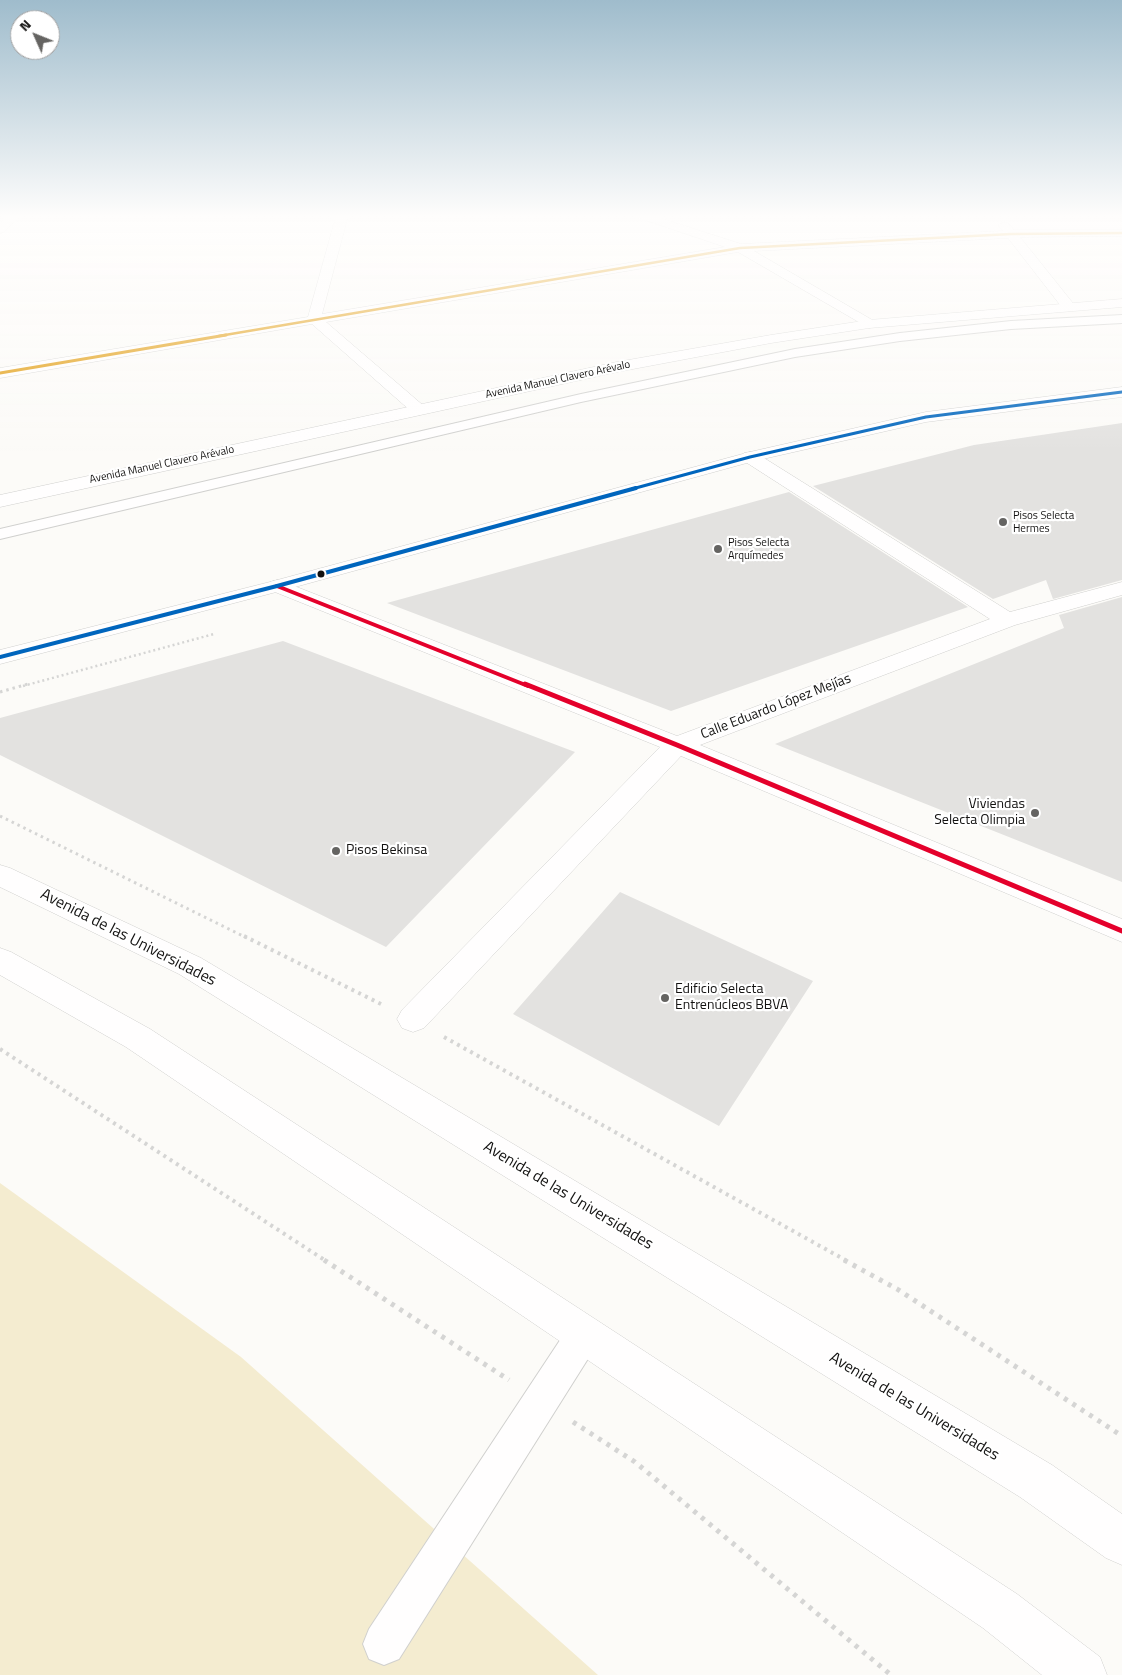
<!DOCTYPE html>
<meta charset="utf-8">
<style>
body{margin:0}
#map{position:relative;width:1122px;height:1675px;overflow:hidden;background:#fcfbf8;font-family:"Titillium Web",sans-serif}
canvas{display:block}
.north{position:absolute;left:10px;top:10px;width:50px;height:50px;box-sizing:border-box;background:#fff;border:1px solid #a1a0a0;border-radius:50%;rotate:314deg;font-size:14px;font-weight:700;line-height:20px;text-align:center;color:#131211}
.north::after{content:'';display:block;margin:auto;width:18px;height:22px;background:#656462;clip-path:polygon(50% 0,100% 100%,50% 72%,0 100%)}
</style>
<div id="map">
<canvas width="1122" height="1675"></canvas>
<div class="north">N</div>
</div>
<script>
const c = document.querySelector('canvas').getContext('2d');
c.lineJoin = 'round';
function paint(path, color) { c.fillStyle = color; c.fill(path, 'evenodd'); }
const shape = rows => new Path2D(rows.map(r => 'M' + r).join(''));
function trace(path, color, width, dash) { c.strokeStyle = color; c.lineWidth = width; c.lineCap = dash ? 'butt' : 'round'; c.setLineDash(dash || []); c.stroke(path); }
function label(font, color, halo, rows, align = 'center') {
  c.font = font + ' "Titillium Web",sans-serif'; c.lineWidth = 4.5; c.setLineDash([]); c.textBaseline = 'middle'; c.strokeStyle = halo; c.fillStyle = color; for (const [text, x, y, turn = 0] of rows) {
    c.save(); c.translate(x, y); c.rotate((+turn || 0) * Math.PI / 180); c.textAlign = isNaN(turn) ? turn : align; if (halo) c.strokeText(text, 0, 0); c.fillText(text, 0, 0); c.restore();
  }
}
const green = shape([
 [0,1183,241,1357,598,1675,0,1675]
]);
const building = shape([
 [1122,423,1122,580,1053,599,1046,580,993,599,813,486,974,445],
 [789,492,968,607,671,711,387,603],
 [1122,597,1122,882,775,744,1064,628,1059,615],
 [283,641,575,752,386,947,0,755,0,718],
 [620,892,813,981,719,1126,513,1014]
]);
const pathFar3 = shape([
 [23,686,214,634]
]);
const pathFar2 = shape([
 [0,692,28,684],
 [0,816,247,938]
]);
const pathFar1 = shape([
 [244,936,381,1004],
 [444,1037,847,1261],
 [0,1049,326,1261]
]);
const path = shape([
 [324,1260,509,1380],
 [844,1260,897,1289,1122,1436],
 [573,1422,635,1462,891,1675]
]);
const lane = shape([
 [1122,315,1122,323,1011,329,900,341,795,357,581,402,0,539,0,529,581,394,795,349,900,333,1011,321,1122,315],
 [584,1316,596,1322,602,1334,596,1346,399,1659,384,1665,369,1659,363,1644,369,1629,572,1322,584,1316]
]);
const street = shape([
 [336,216,348,216,322,314,725,247,639,218,637,216,654,216,741,244,1003,231,998,225,1004,222,1008,223,1014,230,1122,230,1122,236,1020,237,1076,307,1069,311,1064,310,1008,238,754,251,874,321,876,324,874,327,869,328,738,252,326,322,425,407,427,410,425,413,419,415,413,413,312,324,0,378,0,368,308,317,336,216],
 [750,452,756,453,1010,612,1122,582,1122,595,1015,625,700,745,1122,919,1122,942,681,756,424,1028,413,1032,402,1028,397,1019,402,1010,660,747,270,590,267,586,270,582,277,580,284,582,677,736,990,619,744,461,741,457,744,453,750,452]
]);
const secondary = shape([
 [8,216,20,216,4,232,0,233,0,224,8,216],
 [1122,299,1122,307,869,328,771,343,617,372,0,507,0,495,617,362,771,335,869,320,1122,299],
 [1122,387,1122,397,926,422,754,461,284,590,0,664,0,650,270,582,750,452,926,412,1122,387]
]);
const primary = shape([
 [0,865,10,868,201,958,1052,1465,1122,1514,1122,1565,1106,1558,1020,1497,179,974,0,887,0,865],
 [0,948,11,952,150,1029,1017,1594,1100,1657,1107,1675,1042,1675,983,1628,126,1047,0,975,0,948]
]);
const bus1Far1 = shape([
 [219,336,740,248,1011,234,1122,233]
]);
const bus1 = shape([
 [0,373,226,335]
]);
const bus2Far1 = shape([
 [277,586,528,686]
]);
const bus2 = shape([
 [525,684,677,745,1122,931]
]);
const bus3Far1 = shape([
 [632,489,750,457,926,417,1122,392]
]);
const bus3 = shape([
 [0,657,277,586,636,488]
]);
const markers = [
 [1003,522,5,"#656462"],
 [718,549,5,"#656462"],
 [321,574,4.5,"#131211"],
 [1035,813,5,"#656462"],
 [336,851,5,"#656462"],
 [665,998,5,"#656462"]
];
const farStreetnames = [
 ["Avenida Manuel Clavero Arévalo",558,380,-12],
 ["Avenida Manuel Clavero Arévalo",162,465,-12]
];
const farPoinames = [
 ["Pisos Selecta",1013,516],
 ["Hermes",1013,529],
 ["Pisos Selecta",728,543],
 ["Arquímedes",728,556]
];
const streetNames = [
 ["Calle Eduardo López Mejías",776,707,-21]
];
const poiNames = [
 ["Viviendas",1025,805,"right"],
 ["Selecta Olimpia",1025,821,"right"],
 ["Pisos Bekinsa",346,851],
 ["Edificio Selecta",675,990],
 ["Entrenúcleos BBVA",675,1006]
];
const nearStreetnames = [
 ["Avenida de las Universidades",128,938,27],
 ["Avenida de las Universidades",568,1196,31],
 ["Avenida de las Universidades",914,1407,31]
];
paint(green, '#f4ecd0');
paint(building, '#e3e2e0');
trace(lane, '#d0d0ce', 2);
trace(street, '#d0d0ce', 1);
trace(secondary, '#d0d0ce', 1);
trace(primary, '#d0d0ce', 1);
trace(pathFar3, '#d5d5d4', 2.5, [2, 3]);
trace(pathFar2, '#d5d5d4', 3, [2.5, 4]);
trace(pathFar1, '#d5d5d4', 4, [3, 4.5]);
trace(path, '#d5d5d4', 5, [4, 6]);
paint(lane, '#fffefe');
paint(street, '#fffefe');
paint(secondary, '#fffefe');
paint(primary, '#fffefe');
trace(bus1Far1, '#e09702', 2.5);
trace(bus1, '#e09702', 3);
trace(bus2Far1, '#e4002b', 4);
trace(bus2, '#e4002b', 5);
trace(bus3Far1, '#0065bd', 3);
trace(bus3, '#0065bd', 4);
const sky = c.createLinearGradient(0, 0, 0, 451);
sky.addColorStop(0, '#9fbccc');
sky.addColorStop(0.48, '#fefdfc');
sky.addColorStop(1, '#fefdfc00');
c.fillStyle = sky;
c.fillRect(0, 0, 1122, 451);
for (const [x, y, r, color] of markers) { const dot = new Path2D(); dot.arc(x, y, r, 0, 2 * Math.PI); c.fillStyle = color; c.fill(dot); trace(dot, '#fff', 2); }
label('11px', '#131211', '#fff', farStreetnames);
label('11px', '#131211', '#fff', farPoinames, 'left');
label('14px', '#131211', '#fff', streetNames);
label('14px', '#131211', '#fff', poiNames, 'left');
label('16px', '#131211', '#fff', nearStreetnames);
</script>
